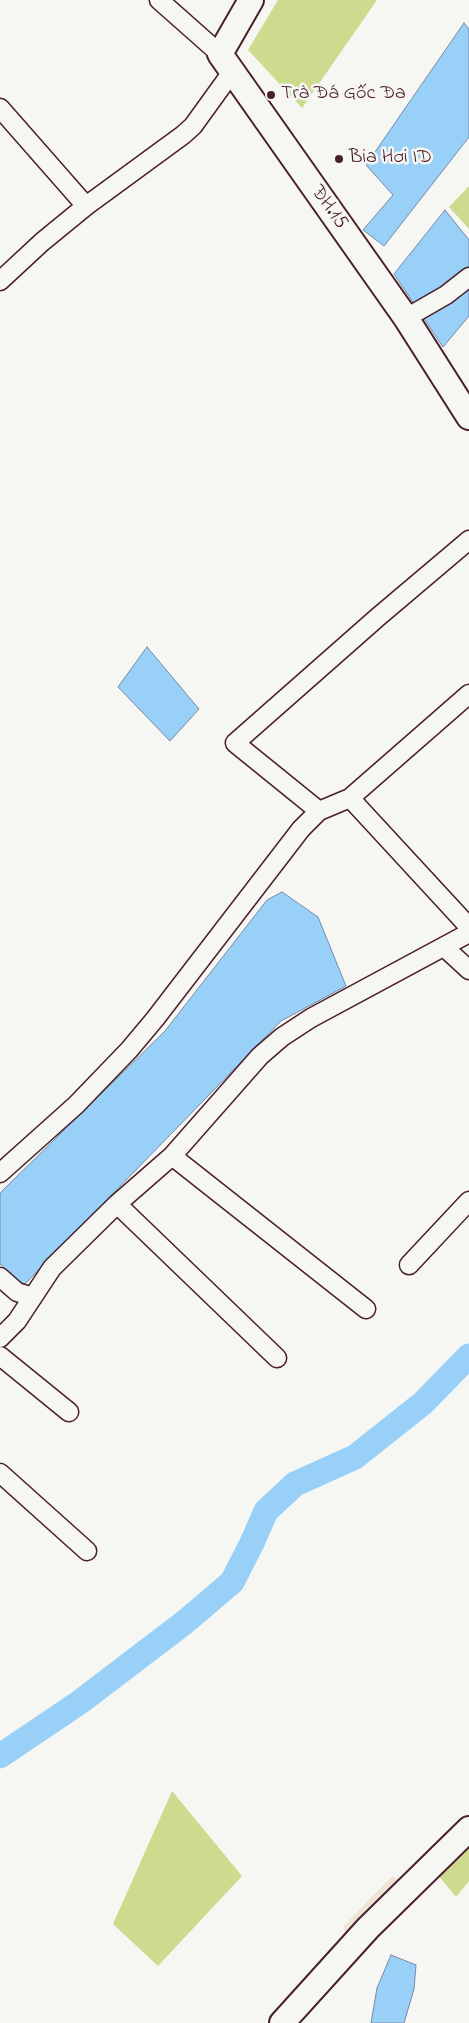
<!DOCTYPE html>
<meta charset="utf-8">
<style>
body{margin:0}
canvas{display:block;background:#f6f6f2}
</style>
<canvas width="469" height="2023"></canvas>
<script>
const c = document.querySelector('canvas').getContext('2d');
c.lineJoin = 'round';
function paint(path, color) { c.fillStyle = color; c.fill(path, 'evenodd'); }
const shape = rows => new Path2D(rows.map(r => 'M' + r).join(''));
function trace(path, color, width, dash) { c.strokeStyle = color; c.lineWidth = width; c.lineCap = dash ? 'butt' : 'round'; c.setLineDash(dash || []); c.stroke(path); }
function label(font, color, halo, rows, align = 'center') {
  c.font = font + ' "Indie Flower",sans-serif'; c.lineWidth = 5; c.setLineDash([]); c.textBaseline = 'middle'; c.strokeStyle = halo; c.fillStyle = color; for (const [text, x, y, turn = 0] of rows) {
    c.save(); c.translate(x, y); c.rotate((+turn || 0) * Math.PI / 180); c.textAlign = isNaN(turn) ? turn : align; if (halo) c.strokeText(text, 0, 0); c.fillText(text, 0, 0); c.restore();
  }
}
const built = shape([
 [392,1876,404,1883,348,1941,343,1927]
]);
const green = shape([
 [278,0,377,0,302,108,248,50],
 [469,186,469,229,449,207],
 [172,1791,242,1876,158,1966,113,1924],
 [469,1842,469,1881,456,1897,437,1874]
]);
const water = shape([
 [464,23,469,29,469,137,384,246,363,230,393,195,366,165,464,23],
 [445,210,469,240,469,316,443,347,394,274,445,210],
 [147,647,199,709,170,741,118,687,147,647],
 [282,892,318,917,346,986,281,1021,24,1285,0,1264,0,1193,165,1031,267,900,282,892],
 [391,1955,416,1965,414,1989,404,2023,371,2023,377,1988,391,1955]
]);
const river = shape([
 [0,1756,80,1702,185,1622,232,1582,252,1543,266,1511,295,1484,355,1457,423,1403,469,1356]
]);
const street = shape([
 [159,0,220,54],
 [0,108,86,206],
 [0,281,42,242,86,206,183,135,193,126,232,72],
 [406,318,446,295,469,277],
 [350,798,469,927],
 [319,811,235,743,378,617,469,540],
 [444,947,469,970],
 [172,1156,366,1309],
 [0,1173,76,1105,129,1050,155,1019,301,829,319,811,350,798,469,694],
 [117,1204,277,1358],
 [409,1265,469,1201],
 [0,1277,17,1292,33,1297],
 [0,1338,17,1321,52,1268,117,1204,172,1156,260,1056,282,1037,311,1018,469,933],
 [0,1356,69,1412],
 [0,1473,87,1551]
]);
const secondary = shape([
 [251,0,220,54,406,318,469,417],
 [282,2023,368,1928,469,1829]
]);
const markers = [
 [271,95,5,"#4a1f2b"],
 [339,159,5,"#4a1f2b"]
];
const poiNames = [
 ["Trà Đá Gốc Đa",281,95],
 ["Bia Hơi ID",349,159]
];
const streetNames = [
 ["ĐH.15",328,208,54]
];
paint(built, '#eee5d4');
paint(green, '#cedb8e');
paint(water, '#99d0f8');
trace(water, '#7989a6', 1);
trace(river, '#99d0f8', 25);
trace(street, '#4a1f2b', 21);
trace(secondary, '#4a1f2b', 28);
trace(street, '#f6f6f2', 18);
trace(secondary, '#f6f6f2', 24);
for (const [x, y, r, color] of markers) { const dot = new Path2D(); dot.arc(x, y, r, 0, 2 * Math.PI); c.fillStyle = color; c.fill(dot); trace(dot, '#f6f6f2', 2); }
label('20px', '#4a1f2b', '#f6f6f2', poiNames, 'left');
label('20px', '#4a1f2b', '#f6f6f2', streetNames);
</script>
